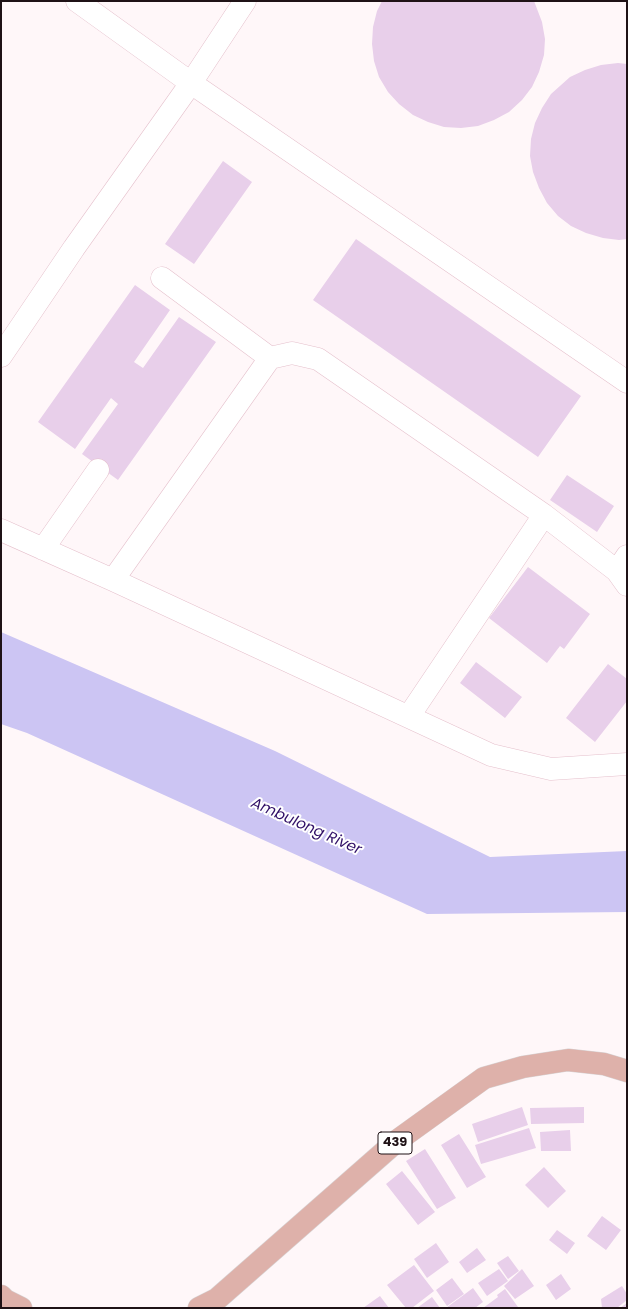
<!DOCTYPE html>
<style>
body{margin:0}
#map{position:relative;width:628px;height:1309px;overflow:hidden;background:#fff7f9;font-family:Poppins,sans-serif}
canvas{display:block}
.frame{position:absolute;inset:0;border:2px solid #1f1216;pointer-events:none}
</style>
<div id="map">
<canvas width="628" height="1309"></canvas>
<div class="frame"></div>
</div>
<script>
const c = document.querySelector('canvas').getContext('2d');
c.lineJoin = 'round';
function paint(path, color) { c.fillStyle = color; c.fill(path, 'evenodd'); }
const shape = rows => new Path2D(rows.map(r => 'M' + r).join(''));
function trace(path, color, width, dash) { c.strokeStyle = color; c.lineWidth = width; c.lineCap = dash ? 'butt' : 'round'; c.setLineDash(dash || []); c.stroke(path); }
function label(font, color, halo, rows, align = 'center') {
  c.font = font + ' Poppins,sans-serif'; c.lineWidth = 4; c.setLineDash([]); c.textBaseline = 'middle'; c.strokeStyle = halo; c.fillStyle = color; for (const [text, x, y, turn = 0] of rows) {
    c.save(); c.translate(x, y); c.rotate((+turn || 0) * Math.PI / 180); c.textAlign = isNaN(turn) ? turn : align; if (halo) c.strokeText(text, 0, 0); c.fillText(text, 0, 0); c.restore();
  }
}
const water = shape([
 [1,632,275,751,490,857,627,851,627,912,427,914,27,733,1,724]
]);
const building = shape([
 [382,1,534,1,542,22,545,39,544,55,539,72,532,87,522,100,509,112,494,120,478,126,461,128,444,127,428,122,413,115,399,104,388,92,379,77,374,61,372,44,373,27,377,11],
 [618,63,627,64,627,239,619,240,603,238,586,233,571,226,558,216,547,203,539,188,533,172,530,156,531,139,535,123,542,108,551,94,570,77,585,70,601,65],
 [223,161,252,182,194,264,165,244],
 [356,239,581,396,538,457,313,300],
 [135,285,170,310,134,362,143,368,179,317,216,342,118,480,82,454,118,404,111,398,75,449,38,422],
 [567,475,614,506,597,532,550,500],
 [528,567,590,614,564,649,560,646,547,663,489,618],
 [476,662,522,697,505,718,460,683],
 [608,664,627,679,627,701,595,742,566,718],
 [522,1107,528,1125,478,1142,472,1124],
 [584,1107,584,1123,531,1124,530,1108],
 [529,1128,536,1148,481,1164,475,1145],
 [570,1130,571,1151,541,1151,540,1132],
 [459,1134,486,1177,467,1188,441,1145],
 [425,1149,456,1198,437,1209,406,1161],
 [544,1167,566,1191,548,1208,525,1185],
 [402,1171,435,1212,418,1225,386,1184],
 [602,1216,621,1230,606,1250,587,1236],
 [557,1230,575,1243,567,1254,549,1240],
 [436,1243,449,1262,427,1278,414,1259],
 [477,1248,486,1260,467,1273,459,1262],
 [508,1256,519,1271,508,1279,497,1263],
 [414,1265,434,1291,412,1308,406,1308,387,1285],
 [499,1269,508,1281,487,1296,478,1283],
 [522,1269,534,1286,515,1299,504,1286],
 [561,1274,571,1289,556,1300,546,1285],
 [452,1278,464,1294,447,1306,436,1290],
 [622,1286,627,1294,627,1300,617,1308,602,1308,601,1299],
 [473,1288,483,1302,475,1308,446,1308],
 [505,1289,518,1307,516,1308,483,1308,498,1297,497,1295],
 [380,1296,389,1308,363,1308],
 [432,1297,440,1308,417,1308],
 [627,1303,627,1308,620,1308]
]);
const minor = shape([
 [77,1,191,83,627,382],
 [162,278,270,358],
 [1,356,74,248,191,83,245,1],
 [1,530,113,580,491,755,551,769,627,764],
 [43,549,98,470],
 [617,571,627,556],
 [113,580,270,358,292,353,318,359,544,515,617,571,627,585],
 [409,716,544,515]
]);
const major = shape([
 [1,1296,5,1300,21,1308],
 [199,1308,217,1299,398,1140,484,1078,523,1067,568,1060,604,1064,627,1071]
]);
const shields = [
 [395,1143,34]
];
const shieldNames = [
 ["439",395,1143]
];
const waterNames = [
 ["Ambulong River",306,827,24]
];
paint(water, '#ccc5f3');
paint(building, '#e8cfea');
trace(minor, '#e5c0cc', 23);
trace(major, '#d7d4d5', 23);
trace(minor, '#fff', 22);
trace(major, '#deb1aa', 22);
for (const [x, y, w] of shields) { const box = new Path2D(); box.roundRect(x - w / 2, y - 11, w, 22, 3); c.fillStyle = '#fff'; c.fill(box); trace(box, '#1f1216', 1); }
label('bold 13px', '#1f1216', null, shieldNames);
label('italic 15px', '#311067', '#fff', waterNames);
</script>
